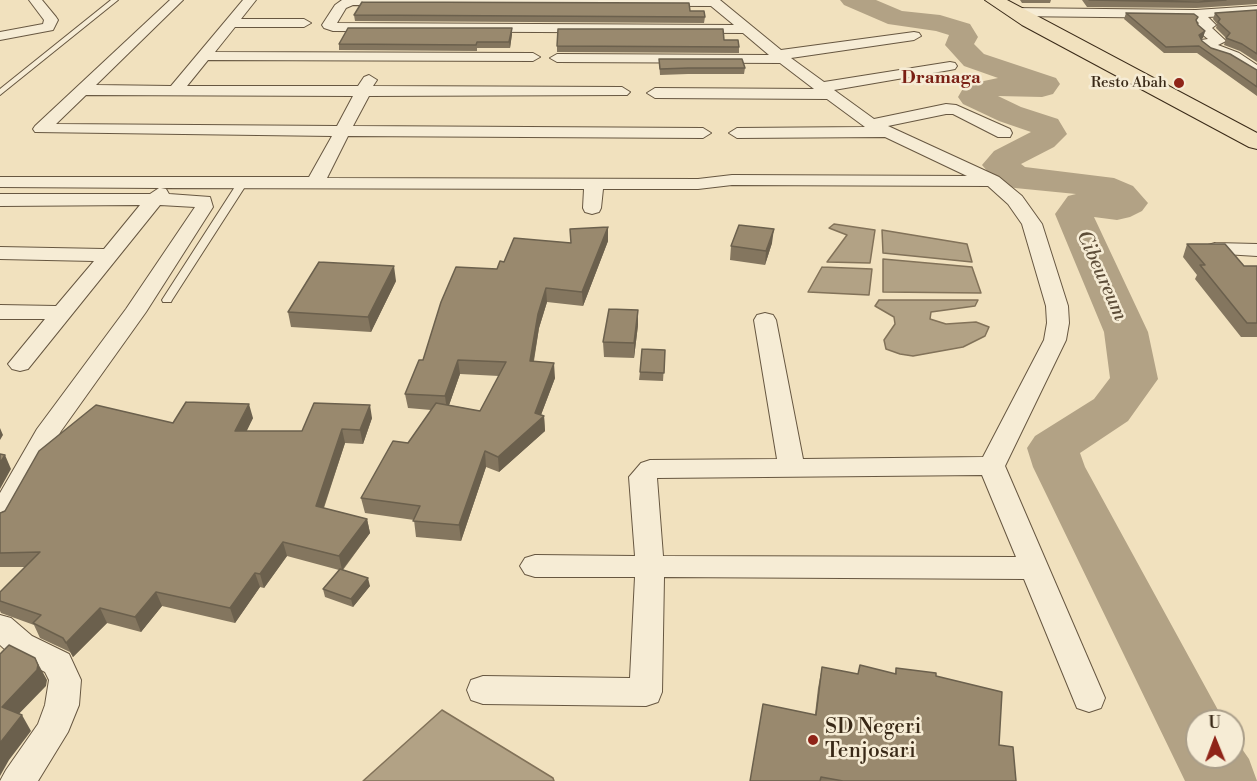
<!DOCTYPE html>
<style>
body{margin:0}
#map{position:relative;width:1257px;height:781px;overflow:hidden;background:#f1e1be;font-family:"Libre Bodoni",serif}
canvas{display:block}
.north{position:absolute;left:1185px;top:709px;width:60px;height:60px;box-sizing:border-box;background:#f6ecd5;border:2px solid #aa9e89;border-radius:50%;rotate:359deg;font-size:16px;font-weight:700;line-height:24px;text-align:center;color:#392917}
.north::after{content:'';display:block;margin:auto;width:21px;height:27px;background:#8f2418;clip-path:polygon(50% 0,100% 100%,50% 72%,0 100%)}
</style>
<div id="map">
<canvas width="1257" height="781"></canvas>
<div class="north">U</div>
</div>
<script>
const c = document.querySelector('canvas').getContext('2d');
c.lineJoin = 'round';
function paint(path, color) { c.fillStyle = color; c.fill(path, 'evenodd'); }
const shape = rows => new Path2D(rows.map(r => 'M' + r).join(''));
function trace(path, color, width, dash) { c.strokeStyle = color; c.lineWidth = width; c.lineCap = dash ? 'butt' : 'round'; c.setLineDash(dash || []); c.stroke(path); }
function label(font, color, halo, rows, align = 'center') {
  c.font = font + ' "Libre Bodoni",serif'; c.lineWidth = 5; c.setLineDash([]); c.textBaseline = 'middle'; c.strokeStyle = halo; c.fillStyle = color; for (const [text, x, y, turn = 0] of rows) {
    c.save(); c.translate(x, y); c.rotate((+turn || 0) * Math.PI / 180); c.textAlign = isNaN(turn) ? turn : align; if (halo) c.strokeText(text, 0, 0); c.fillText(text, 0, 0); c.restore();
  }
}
const water = shape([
 [834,224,875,230,870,263,827,262,847,235,829,228,834,224],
 [882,230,967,244,972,262,883,253,882,230],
 [883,259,972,267,981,293,883,292,883,259],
 [822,267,872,269,869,295,808,292,822,267],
 [879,300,978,300,975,306,931,312,930,319,946,324,976,322,989,327,985,336,963,347,913,356,900,354,886,349,884,340,895,324,894,317,875,306,879,300],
 [442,710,553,778,554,781,363,781,442,710]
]);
const river = shape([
 [840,0,876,0,902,11,940,15,970,24,978,37,974,44,984,54,1056,78,1060,84,1053,94,1042,97,998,96,1021,107,1058,119,1067,134,1054,147,1021,164,1025,167,1114,178,1133,186,1148,203,1142,211,1130,217,1117,220,1094,217,1148,332,1158,379,1128,421,1080,453,1085,467,1224,721,1197,721,1197,757,1233,757,1233,736,1249,759,1257,781,1185,781,1033,467,1027,448,1035,436,1094,399,1110,378,1104,332,1055,214,1068,196,1076,194,1015,188,1002,185,988,172,982,165,994,151,1031,132,999,121,963,104,958,97,965,85,998,78,964,66,945,45,949,35,936,31,888,24,844,5,840,0]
]);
const service = shape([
 [111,0,118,0,0,95,0,89,111,0],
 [243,179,248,182,172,300,171,302,163,302,162,300,238,182,243,179]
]);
const minor = shape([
 [29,0,42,0,56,17,58,20,53,30,0,40,0,32,43,24,44,20,29,0],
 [170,0,183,0,96,85,171,86,243,0,256,0,241,19,304,19,311,23,304,27,235,27,215,52,533,53,540,57,533,61,208,60,187,86,358,86,364,77,369,75,377,80,373,86,622,87,630,92,627,95,369,96,353,126,703,128,711,133,703,138,348,136,327,178,698,179,732,175,967,176,885,137,737,138,729,133,737,128,865,127,827,99,655,98,647,93,655,88,814,89,780,63,557,62,550,58,557,54,769,55,743,33,333,31,324,28,322,25,335,5,342,0,720,0,781,50,914,32,919,33,921,36,914,40,791,58,824,82,950,62,955,63,957,66,955,69,950,70,834,90,874,119,946,104,956,105,1010,129,1012,133,1010,137,998,137,953,114,946,114,888,126,999,177,1022,196,1042,224,1068,306,1069,323,1066,340,1005,466,1105,698,1101,708,1089,712,1077,708,1024,579,664,577,662,692,658,702,646,706,483,704,471,700,467,690,471,680,483,676,630,678,635,577,535,577,525,574,520,566,525,558,535,555,635,556,629,477,641,463,650,460,777,459,754,320,757,315,765,313,773,315,776,320,803,459,983,457,1044,340,1047,323,1046,306,1022,224,1008,204,988,186,732,185,698,189,603,189,601,208,599,212,592,214,585,212,583,208,584,189,161,188,166,189,169,194,210,197,213,207,146,312,61,431,10,524,0,527,0,493,37,429,126,309,195,207,160,205,28,369,20,371,12,369,8,364,45,319,0,319,0,305,56,306,94,261,0,259,0,247,104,249,140,205,0,206,0,194,150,194,159,188,0,187,0,177,309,177,332,136,35,132,33,129,35,126,170,0],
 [353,5,711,6,734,25,337,23,346,8,353,5],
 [86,95,353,96,337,126,56,124,86,95],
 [982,475,1016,557,663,556,657,478,982,475],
 [1257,6,1257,14,1208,17,1216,25,1212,28,1226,41,1218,45,1239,53,1257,65,1257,76,1229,59,1210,53,1201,46,1199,43,1201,40,1208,39,1198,31,1196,26,1199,23,1193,18,1012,16,1005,12,1012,8,1196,10,1257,6],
 [1215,243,1257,244,1257,256,1208,253,1205,249,1208,245,1215,243],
 [0,615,11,618,32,636,69,654,81,680,79,705,68,732,38,781,0,781,6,770,38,724,45,705,49,680,45,672,10,654,0,645,0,615]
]);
const primary = shape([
 [985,0,1007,0,1257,133,1257,149,1249,147,1022,25,985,0]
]);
const wall = shape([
 [1020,0,1051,0,1050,3,1022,3],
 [1082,0,1257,0,1257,4,1196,8,1087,7],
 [1257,10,1257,62,1240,51,1224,45,1226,38,1216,28,1217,24,1213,19,1215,13],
 [690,11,705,17,704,23,355,21,354,15],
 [1126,13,1198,17,1196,21,1198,25,1205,31,1203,38,1201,39,1202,41,1211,48,1257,70,1257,96,1197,53,1164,53,1124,19],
 [512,28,512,34,510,48,477,48,477,51,339,50,339,44],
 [724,40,739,47,739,53,557,52,557,46],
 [659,59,745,68,744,74,688,74,660,75],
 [608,227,608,241,583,306,547,302,539,328,534,361,555,378,541,415,544,416,545,431,499,472,486,467,461,541,416,537,414,520,365,513,361,498,408,443,431,410,408,408,405,394,423,360,497,269,504,262,571,243],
 [460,374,499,376,480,411,449,405],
 [772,243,765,265,730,260,731,246],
 [1187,244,1244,266,1257,266,1257,337,1241,337,1195,279,1197,275,1183,257],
 [396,281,371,332,291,327,288,312],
 [638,325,634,358,604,357,603,342],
 [665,350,663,381,639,380,640,372],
 [253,418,246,431,302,431,372,418,363,444,345,443,324,508,367,519,370,533,343,570,370,586,353,607,325,597,323,589,339,570,287,556,264,588,260,587,235,623,162,606,141,632,107,623,73,657,70,652,40,638,34,625,1,613,0,611,0,592,25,567,0,567,0,513,173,423],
 [822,667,858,674,895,674,896,668,936,676,999,745,1016,781,750,781,815,714,818,688]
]);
const shadedWall = shape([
 [512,28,512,34,510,48,509,42],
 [1205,31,1203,38,1197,42,1199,35],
 [608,227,608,241,583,306,582,292],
 [774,229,772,243,765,265,766,251],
 [394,266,396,281,371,332,368,317],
 [546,288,547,302,539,328,531,376,530,361,538,314],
 [638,310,638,325,634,358,634,343],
 [458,360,460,374,447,411,445,396],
 [554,363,555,378,539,420,544,416,545,431,499,472,498,457,535,413],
 [249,404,253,418,240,445,235,431],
 [370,405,372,418,363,444,360,430],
 [0,428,3,435,0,440],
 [342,429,345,443,319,521,316,506],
 [485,451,486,467,461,541,459,525],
 [5,455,11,469,0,489,0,463],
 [367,519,370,533,342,570,339,556],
 [283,542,287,556,264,588,260,574],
 [255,573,260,587,235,623,230,608],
 [368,578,370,586,353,607,351,599],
 [156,592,162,606,141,632,135,617],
 [100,608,107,623,73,657,66,643],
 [35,658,47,680,46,686,11,722,2,707],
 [22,715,31,731,9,760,0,776,0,743]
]);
const building = shape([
 [1089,0,1226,0,1198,2,1089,0],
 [362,2,689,3,690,11,704,11,705,17,354,15,362,2],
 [1257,10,1257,54,1242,44,1226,38,1230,33,1218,22,1220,19,1215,13,1257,10],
 [1126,13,1194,14,1198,17,1196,20,1198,25,1205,31,1199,35,1202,41,1211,48,1230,54,1257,70,1257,87,1199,46,1166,47,1126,13],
 [348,28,512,28,509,42,477,42,476,45,339,44,348,28],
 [558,29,723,29,724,40,738,40,739,47,557,46,558,29],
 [659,59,742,59,745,68,688,68,660,69,659,59],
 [739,225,774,229,766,251,731,246,739,225],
 [608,227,582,292,546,288,538,314,530,361,554,363,535,413,544,416,498,457,485,451,459,525,413,521,420,506,361,498,393,441,408,443,436,403,480,411,506,362,458,360,445,396,405,394,419,360,423,360,441,302,456,267,497,269,500,261,504,262,514,238,571,243,570,229,608,227],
 [1187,244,1225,244,1244,266,1257,266,1257,323,1247,323,1200,265,1205,265,1187,244],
 [319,262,394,266,368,317,288,312,319,262],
 [609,309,638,310,634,343,603,342,609,309],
 [642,349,665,350,664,373,640,372,642,349],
 [186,402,249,404,235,431,302,431,314,403,370,405,360,430,342,429,316,506,367,519,339,556,283,542,260,574,255,573,230,608,156,592,135,617,100,608,66,643,63,638,33,623,41,615,0,601,0,592,40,552,0,553,0,513,5,511,39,451,96,405,173,423,186,402],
 [0,454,5,455,0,463,0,454],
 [340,569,368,578,351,599,323,589,340,569],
 [9,645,35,658,38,665,37,670,2,707,22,715,0,743,0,654,9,645],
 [860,665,896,674,896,668,936,673,936,676,1002,692,999,745,1013,747,1016,781,843,781,821,777,820,781,750,781,763,704,816,715,822,667,858,674,860,665]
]);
const markers = [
 [1179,83,6,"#8f2418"],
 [813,740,6,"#8f2418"]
];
const farPoinames = [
 ["Resto Abah",1167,83]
];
const farQuarternames = [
 ["Dramaga",941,79]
];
const waterNames = [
 ["Cibeureum",1101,276,66]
];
const nearPoinames = [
 ["SD Negeri",825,728],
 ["Tenjosari",825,752]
];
paint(water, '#b2a285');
trace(water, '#827259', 1.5);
paint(river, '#b2a285');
trace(service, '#675741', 2);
trace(minor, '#675741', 2);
trace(primary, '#392917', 2);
paint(service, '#f6ecd5');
paint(minor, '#f6ecd5');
paint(primary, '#f1e1be');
paint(wall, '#84765f');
paint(shadedWall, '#6b604d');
paint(building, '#99896e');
trace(building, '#6b604d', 1.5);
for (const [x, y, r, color] of markers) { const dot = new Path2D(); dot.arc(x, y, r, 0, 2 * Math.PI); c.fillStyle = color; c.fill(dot); trace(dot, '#f6ecd5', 2); }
label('15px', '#392917', '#f6ecd5', farPoinames, 'right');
label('bold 18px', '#7a1f14', '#f6ecd5', farQuarternames);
label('italic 20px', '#5d4d38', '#f6ecd5', waterNames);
label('21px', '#392917', '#f6ecd5', nearPoinames, 'left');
</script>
